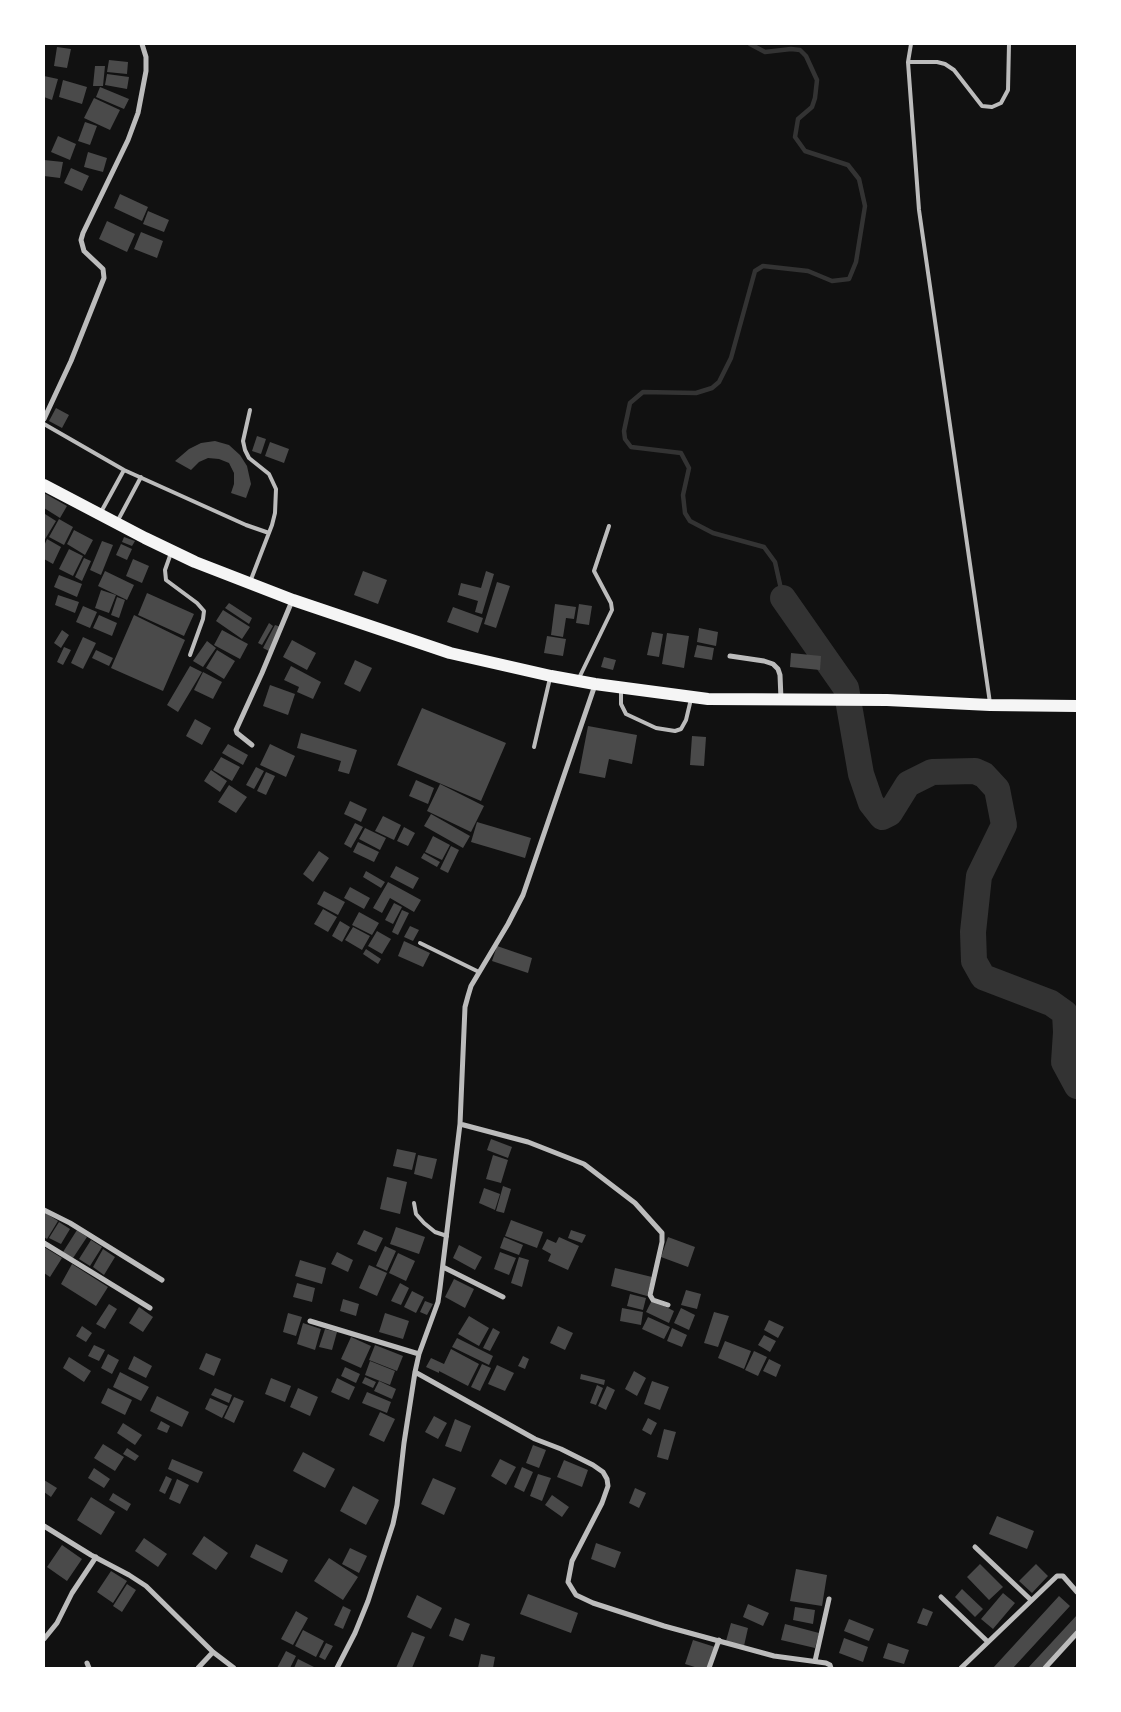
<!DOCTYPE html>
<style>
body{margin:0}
#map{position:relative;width:1121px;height:1712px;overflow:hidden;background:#111;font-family:Roboto,sans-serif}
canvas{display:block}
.frame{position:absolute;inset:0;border:45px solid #fff;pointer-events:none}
</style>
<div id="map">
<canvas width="1121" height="1712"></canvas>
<div class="frame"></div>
</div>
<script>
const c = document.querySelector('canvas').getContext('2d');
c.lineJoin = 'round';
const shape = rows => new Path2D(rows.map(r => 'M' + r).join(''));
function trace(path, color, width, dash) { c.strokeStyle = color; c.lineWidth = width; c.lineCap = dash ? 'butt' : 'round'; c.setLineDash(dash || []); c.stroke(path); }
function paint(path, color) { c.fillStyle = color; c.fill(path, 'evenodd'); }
const stream = shape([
 [750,44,765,52,791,49,800,50,806,56,817,80,815,98,812,107,798,119,795,137,805,151,848,165,859,179,865,206,856,262,849,279,832,281,808,271,763,266,755,271,731,358,719,382,712,388,696,393,643,392,630,403,624,431,625,439,631,447,681,453,689,468,683,495,685,513,690,521,713,533,764,547,775,562,783,598]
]);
const river = shape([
 [783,598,846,688,861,774,871,803,882,817,890,813,908,784,932,772,975,771,984,775,997,789,1004,825,979,876,973,932,974,961,983,977,1051,1003,1065,1013,1066,1032,1064,1062,1077,1086]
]);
const building = shape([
 [57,47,71,49,67,68,54,66],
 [109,60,128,62,127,74,107,72],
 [95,66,105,66,103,86,93,86],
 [107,74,129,77,127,89,105,85],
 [44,76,58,79,52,100,44,97],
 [63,80,87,87,82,104,59,97],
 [100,87,129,99,124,109,96,97],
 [94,98,120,110,110,130,84,118],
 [85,122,97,126,90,145,78,141],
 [58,136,76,144,70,160,51,152],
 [88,152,107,158,103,172,84,167],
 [44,160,63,162,60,178,44,176],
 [71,168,89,176,82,191,64,183],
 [120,194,148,207,142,221,114,208],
 [148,211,169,220,164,232,143,224],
 [107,221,135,234,127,252,99,239],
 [141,232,163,241,157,258,134,249],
 [56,408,69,415,62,428,49,421],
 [257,436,266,439,261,454,252,451],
 [215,441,229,445,240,455,247,466,251,484,246,498,231,493,234,484,234,473,229,463,219,459,208,458,199,462,191,470,175,461,189,449,201,443],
 [270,442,289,449,284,463,265,456],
 [44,493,67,506,60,518,44,508],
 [45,514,56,521,44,541,44,517],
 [59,519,73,527,64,545,49,537],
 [74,530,93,540,85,555,67,544],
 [124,537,135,541,132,546,122,542],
 [47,539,61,547,53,564,44,559,44,546],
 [102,541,113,545,101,575,90,570],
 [121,544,132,549,127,560,116,555],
 [69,549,83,556,73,576,59,569],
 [84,558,91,561,82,581,75,577],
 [133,559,149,566,142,583,126,576],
 [105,571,134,585,127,600,98,586],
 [363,571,387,580,378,604,354,595],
 [486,571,494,574,482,614,475,612,478,601,458,595,461,583,481,588],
 [59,575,82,584,77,597,54,587],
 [497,582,510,586,496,628,484,624],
 [101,590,116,595,109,613,95,608],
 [147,593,194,614,184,636,138,615],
 [58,595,79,602,75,613,55,605],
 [117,597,125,600,119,618,111,615],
 [229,603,252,618,249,624,225,608],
 [555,604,576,607,574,619,566,618,563,637,551,635],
 [579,604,592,606,589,625,576,623],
 [83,606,97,612,90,628,76,622],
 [453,607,483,618,478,633,447,622],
 [223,610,250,627,242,639,216,621],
 [99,615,117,623,112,636,93,628],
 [134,615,185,640,163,691,111,668],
 [269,623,273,626,262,645,258,643],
 [275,625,281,627,269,651,263,648],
 [699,628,718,632,716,646,697,642],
 [62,630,69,635,61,648,54,643],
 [222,630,248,644,240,659,214,645],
 [652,632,663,634,659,657,647,655],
 [667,633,689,636,684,668,662,664],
 [547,636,566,639,563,656,544,653],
 [83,637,96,643,83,669,71,663],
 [292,640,316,653,307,670,283,657],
 [207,641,216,648,203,667,193,661],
 [697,645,714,648,712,660,694,657],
 [64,647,71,650,63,665,57,662],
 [96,650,113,658,109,666,92,658],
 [217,650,235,661,224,679,206,668],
 [791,653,821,656,820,670,790,667],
 [604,657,616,660,613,670,601,667],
 [355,660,372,668,360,692,344,684],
 [190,666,202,672,178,712,167,705],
 [291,666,321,682,313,699,297,692,299,687,284,680],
 [203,672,222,682,213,699,194,690],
 [270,685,295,694,288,715,263,706],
 [422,708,506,743,481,801,397,765],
 [195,719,211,728,202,745,186,736],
 [588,726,637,735,632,764,609,759,605,778,579,773],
 [301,733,357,750,349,774,338,771,341,761,297,748],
 [692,736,706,737,704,766,690,765],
 [228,744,248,755,243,765,222,753],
 [270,744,295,756,286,777,260,765],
 [221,757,240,767,232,781,213,770],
 [256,767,264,771,254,789,246,785],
 [211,770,227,781,220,792,204,781],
 [266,772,275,776,266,795,257,791],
 [416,780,434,788,428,804,409,796],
 [440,784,484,806,471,832,427,811],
 [229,785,247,797,236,813,218,802],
 [350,801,367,809,361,822,344,814],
 [431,814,470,836,463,848,424,826],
 [383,816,401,825,394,840,375,831],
 [477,822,531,838,525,858,471,842],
 [355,823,363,827,351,848,344,844],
 [404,827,415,833,408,846,397,841],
 [365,828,386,838,380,850,359,839],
 [433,836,450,845,442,860,425,852],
 [358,842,379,852,374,862,353,852],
 [451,846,459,850,448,873,440,869],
 [319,851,329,858,313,882,303,874],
 [424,853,440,862,437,867,421,858],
 [396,866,419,878,413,889,390,877],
 [366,871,385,882,381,888,363,877],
 [388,882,421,900,414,912,390,898,382,913,373,908],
 [350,887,370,898,364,909,344,898],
 [324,891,345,902,338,915,317,904],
 [394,903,402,907,393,924,385,920],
 [323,909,337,917,328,932,314,924],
 [402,910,409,913,398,935,392,932],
 [359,912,379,923,372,935,352,925],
 [340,921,350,927,342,942,332,936],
 [410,926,419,930,413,941,404,937],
 [353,927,370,936,362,950,345,940],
 [377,931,391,939,382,954,368,946],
 [404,941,430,953,423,967,398,956],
 [497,946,532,958,528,973,492,961],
 [366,949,381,959,378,964,363,954],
 [491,1139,512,1147,508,1158,487,1150],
 [397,1149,416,1153,412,1170,393,1166],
 [418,1155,437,1159,432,1179,414,1174],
 [493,1155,508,1160,501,1183,486,1179],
 [387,1177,407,1182,400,1214,380,1209],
 [503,1186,511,1189,504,1213,496,1211],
 [484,1188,500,1194,495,1210,479,1203],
 [44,1212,58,1221,47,1239,44,1237],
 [511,1220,543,1232,537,1248,505,1236],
 [59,1222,70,1229,61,1244,49,1238],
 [396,1227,425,1237,419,1254,390,1244],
 [77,1230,87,1237,73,1258,63,1252],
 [364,1230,383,1238,376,1252,357,1244],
 [571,1230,586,1235,582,1243,568,1238],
 [504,1237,523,1245,519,1255,500,1248],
 [559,1237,579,1246,568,1270,548,1261,551,1254,542,1249,547,1239,556,1243],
 [668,1237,695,1247,688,1267,661,1257],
 [91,1240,102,1247,90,1266,79,1259],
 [459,1245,482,1257,475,1270,453,1258],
 [385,1246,396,1251,387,1271,376,1266],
 [44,1247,62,1258,50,1277,44,1273],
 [103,1249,115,1257,104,1275,93,1267],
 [337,1252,353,1260,348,1272,331,1264],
 [500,1252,516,1258,509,1275,494,1269],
 [398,1253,415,1261,406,1281,389,1273],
 [519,1257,529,1260,522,1287,511,1283],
 [300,1260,326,1268,322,1284,295,1276],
 [72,1264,108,1287,96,1306,61,1284],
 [369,1265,387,1273,377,1296,359,1288],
 [615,1268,652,1277,647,1296,611,1286],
 [454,1279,474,1289,465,1308,445,1297],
 [297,1283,315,1288,312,1302,293,1297],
 [400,1283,409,1288,401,1305,391,1301],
 [686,1290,701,1294,697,1309,681,1305],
 [412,1291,424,1297,416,1313,404,1307],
 [630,1294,646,1298,643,1310,627,1306],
 [343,1299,359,1304,356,1316,340,1311],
 [652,1300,674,1311,669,1323,646,1312],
 [425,1301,433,1304,427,1315,420,1312],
 [109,1304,117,1309,105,1329,96,1324],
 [139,1307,153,1317,143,1332,129,1323],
 [622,1308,643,1312,641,1325,620,1321],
 [681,1308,695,1315,689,1330,674,1323],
 [714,1312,729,1316,718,1347,704,1343],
 [288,1313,302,1317,296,1336,283,1332],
 [385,1313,409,1321,403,1339,379,1332],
 [469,1316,489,1328,479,1346,458,1334],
 [648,1317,670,1327,664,1339,642,1329],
 [769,1320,784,1327,778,1338,764,1330],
 [303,1323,321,1329,315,1350,297,1344],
 [82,1326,92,1333,86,1342,76,1336],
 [558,1326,573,1333,565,1350,550,1343],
 [493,1328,500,1332,490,1351,483,1348],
 [672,1328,687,1335,682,1347,667,1341],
 [325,1329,337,1332,332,1350,319,1347],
 [764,1335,776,1341,770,1352,758,1345],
 [351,1337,371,1346,361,1368,341,1359],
 [457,1338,493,1356,489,1365,452,1347],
 [725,1341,751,1351,744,1369,718,1358],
 [94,1345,105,1350,99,1361,88,1356],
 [375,1345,403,1356,397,1371,369,1360],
 [451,1349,479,1364,468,1386,439,1371,439,1373,426,1367,431,1358,444,1364],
 [754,1351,767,1357,758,1376,745,1370],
 [206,1353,221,1359,214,1376,199,1369],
 [108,1354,119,1360,112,1374,101,1368],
 [134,1356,152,1366,146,1378,128,1369],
 [523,1356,529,1359,525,1369,518,1366],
 [69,1357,91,1371,84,1382,63,1368],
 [769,1359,781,1365,776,1377,763,1371],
 [370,1361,395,1371,390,1385,365,1375],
 [482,1364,491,1368,480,1391,471,1387],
 [497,1365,514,1373,505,1391,488,1384],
 [345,1367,360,1374,356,1383,341,1376],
 [634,1371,646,1378,637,1396,625,1389],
 [120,1372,149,1387,141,1401,113,1387],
 [581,1374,605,1380,604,1385,580,1379],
 [365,1377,376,1382,373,1388,362,1383],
 [271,1378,291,1386,285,1402,265,1394],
 [337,1378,355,1387,349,1400,331,1392],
 [379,1381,396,1389,392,1399,374,1391],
 [652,1381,669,1387,660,1410,644,1404],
 [597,1385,603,1388,596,1405,590,1403],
 [607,1386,615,1390,606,1410,598,1406],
 [108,1388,132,1400,125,1415,101,1403],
 [215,1388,232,1395,229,1403,211,1395],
 [298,1388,318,1397,310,1416,290,1407],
 [367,1392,391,1402,387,1413,362,1403],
 [157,1396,189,1412,182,1427,150,1411],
 [234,1397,244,1401,234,1423,224,1418],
 [210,1398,228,1406,222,1418,205,1409],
 [380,1412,395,1419,384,1442,369,1435],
 [434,1416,447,1423,438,1439,425,1432],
 [648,1418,657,1423,651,1435,642,1430],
 [455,1419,471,1426,461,1452,445,1446],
 [161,1421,170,1426,167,1433,157,1429],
 [123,1423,142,1435,135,1445,117,1433],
 [664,1429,676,1432,668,1460,657,1457],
 [103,1444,124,1457,115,1471,94,1458],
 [533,1445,546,1450,539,1468,526,1463],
 [127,1448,139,1456,135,1461,123,1454],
 [303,1452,335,1469,325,1488,293,1471],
 [172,1459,203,1472,198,1483,168,1469],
 [500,1459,516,1467,506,1485,491,1476],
 [564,1460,588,1470,582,1487,557,1477],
 [522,1467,533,1472,524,1492,514,1487],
 [94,1468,110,1479,104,1488,88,1478],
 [538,1474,551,1478,542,1501,530,1496],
 [166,1476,172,1479,165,1494,159,1491],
 [433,1478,456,1488,444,1515,421,1504],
 [177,1479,189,1485,180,1504,169,1499],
 [44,1480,57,1488,51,1497,44,1492],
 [353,1486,379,1500,366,1525,340,1511],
 [635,1488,646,1493,639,1508,629,1503],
 [113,1493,131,1504,127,1511,109,1500],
 [552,1495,569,1507,562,1517,545,1505],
 [91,1497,115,1512,101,1535,77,1520],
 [997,1516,1034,1531,1027,1549,989,1534],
 [204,1536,228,1553,216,1570,192,1554],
 [144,1538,167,1554,158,1567,135,1551],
 [596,1543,621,1552,615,1568,591,1559],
 [256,1544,288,1560,282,1573,250,1557],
 [62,1545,82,1559,67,1581,47,1567],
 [350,1548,367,1556,359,1573,342,1564],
 [329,1558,358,1577,343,1600,314,1581],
 [980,1564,1003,1587,989,1600,967,1577],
 [1036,1564,1048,1576,1032,1593,1019,1581],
 [796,1569,827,1575,822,1606,790,1601],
 [111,1571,127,1581,113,1603,97,1592],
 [127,1584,136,1590,122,1612,113,1606],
 [962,1589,983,1609,975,1617,955,1597],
 [1003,1593,1015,1603,993,1629,981,1619],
 [528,1594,578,1613,571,1633,520,1614],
 [417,1595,442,1608,431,1629,407,1617],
 [1059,1596,1070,1606,1013,1668,993,1668],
 [748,1604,769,1613,763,1626,743,1617],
 [343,1606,351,1610,343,1629,334,1625],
 [795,1607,815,1610,813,1624,793,1620],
 [923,1608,933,1612,927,1626,917,1623],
 [296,1611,308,1618,293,1645,281,1639],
 [1077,1615,1077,1631,1043,1668,1028,1668],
 [455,1618,470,1624,463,1641,449,1636],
 [849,1619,874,1629,869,1641,844,1631],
 [731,1623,748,1628,744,1646,726,1641],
 [785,1624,819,1633,815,1648,781,1640],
 [303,1630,324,1641,316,1657,295,1646],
 [412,1632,425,1637,412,1668,396,1668],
 [844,1638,868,1647,863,1662,839,1653],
 [693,1640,715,1647,708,1668,698,1668,685,1664],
 [326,1643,333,1646,325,1660,319,1657],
 [888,1643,909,1650,904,1664,883,1658],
 [286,1651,296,1656,290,1668,277,1668],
 [481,1654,495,1657,493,1668,478,1668],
 [298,1659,316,1668,294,1668]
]);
const service = shape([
 [911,44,908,62,919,210,990,703],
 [908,62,937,62,945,64,954,70,982,106,992,107,1001,103,1008,90,1009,44],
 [44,424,124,470,246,525,269,533],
 [101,512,124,470],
 [117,522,141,477],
 [171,553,165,570,166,580,197,603,204,611,203,619,190,655],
 [250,582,272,525,275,513,276,489,269,474,249,458,245,450,243,441,250,410],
 [579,678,612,610,611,603,594,571,609,526],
 [621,690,621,704,626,714,656,728,675,731,681,729,686,720,691,699],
 [534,747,550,678],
 [420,943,479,972],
 [414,1203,416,1214,424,1223,435,1232,447,1236]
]);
const minor = shape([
 [44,419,71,361,104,278,103,269,84,251,81,240,83,233,128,140,138,113,146,71,146,57,142,44],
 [730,656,764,661,773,664,778,669,780,675,781,699],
 [252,745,237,733,236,730,262,673,292,601],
 [460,1124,528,1142,584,1164,635,1203,662,1233,662,1242,650,1295,653,1300,668,1305],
 [44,1210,70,1223,162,1280],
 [44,1243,150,1308],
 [443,1267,503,1297],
 [310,1321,419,1354],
 [415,1372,535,1439,561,1449,593,1465,603,1472,607,1479,608,1486,602,1503,572,1561,568,1582,576,1595,593,1603,664,1626,774,1656,826,1663,830,1665,831,1668],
 [44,1526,91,1555,129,1575,146,1586,213,1652,234,1668],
 [975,1547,1031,1600],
 [941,1597,988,1642],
 [44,1639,57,1623,72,1593,96,1557],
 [815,1661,829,1599],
 [87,1663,89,1668],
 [198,1668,213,1652],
 [337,1668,355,1633,368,1601,393,1524,397,1505,404,1443,415,1372,419,1354,438,1302,440,1288,460,1124,465,1007,468,996,471,986,508,924,523,895,595,685],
 [709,1668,719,1640],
 [961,1668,1057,1576,1063,1576,1077,1592],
 [1045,1668,1077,1633]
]);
const primary = shape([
 [44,485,145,538,195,562,293,600,450,653,551,676,595,684,708,699,887,700,990,705,1077,706]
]);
trace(stream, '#333', 4.5);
trace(river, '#333', 26);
paint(building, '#4a4a4a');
trace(service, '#bcbcbc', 4);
trace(minor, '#bcbcbc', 5);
trace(primary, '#f5f5f5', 12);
</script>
